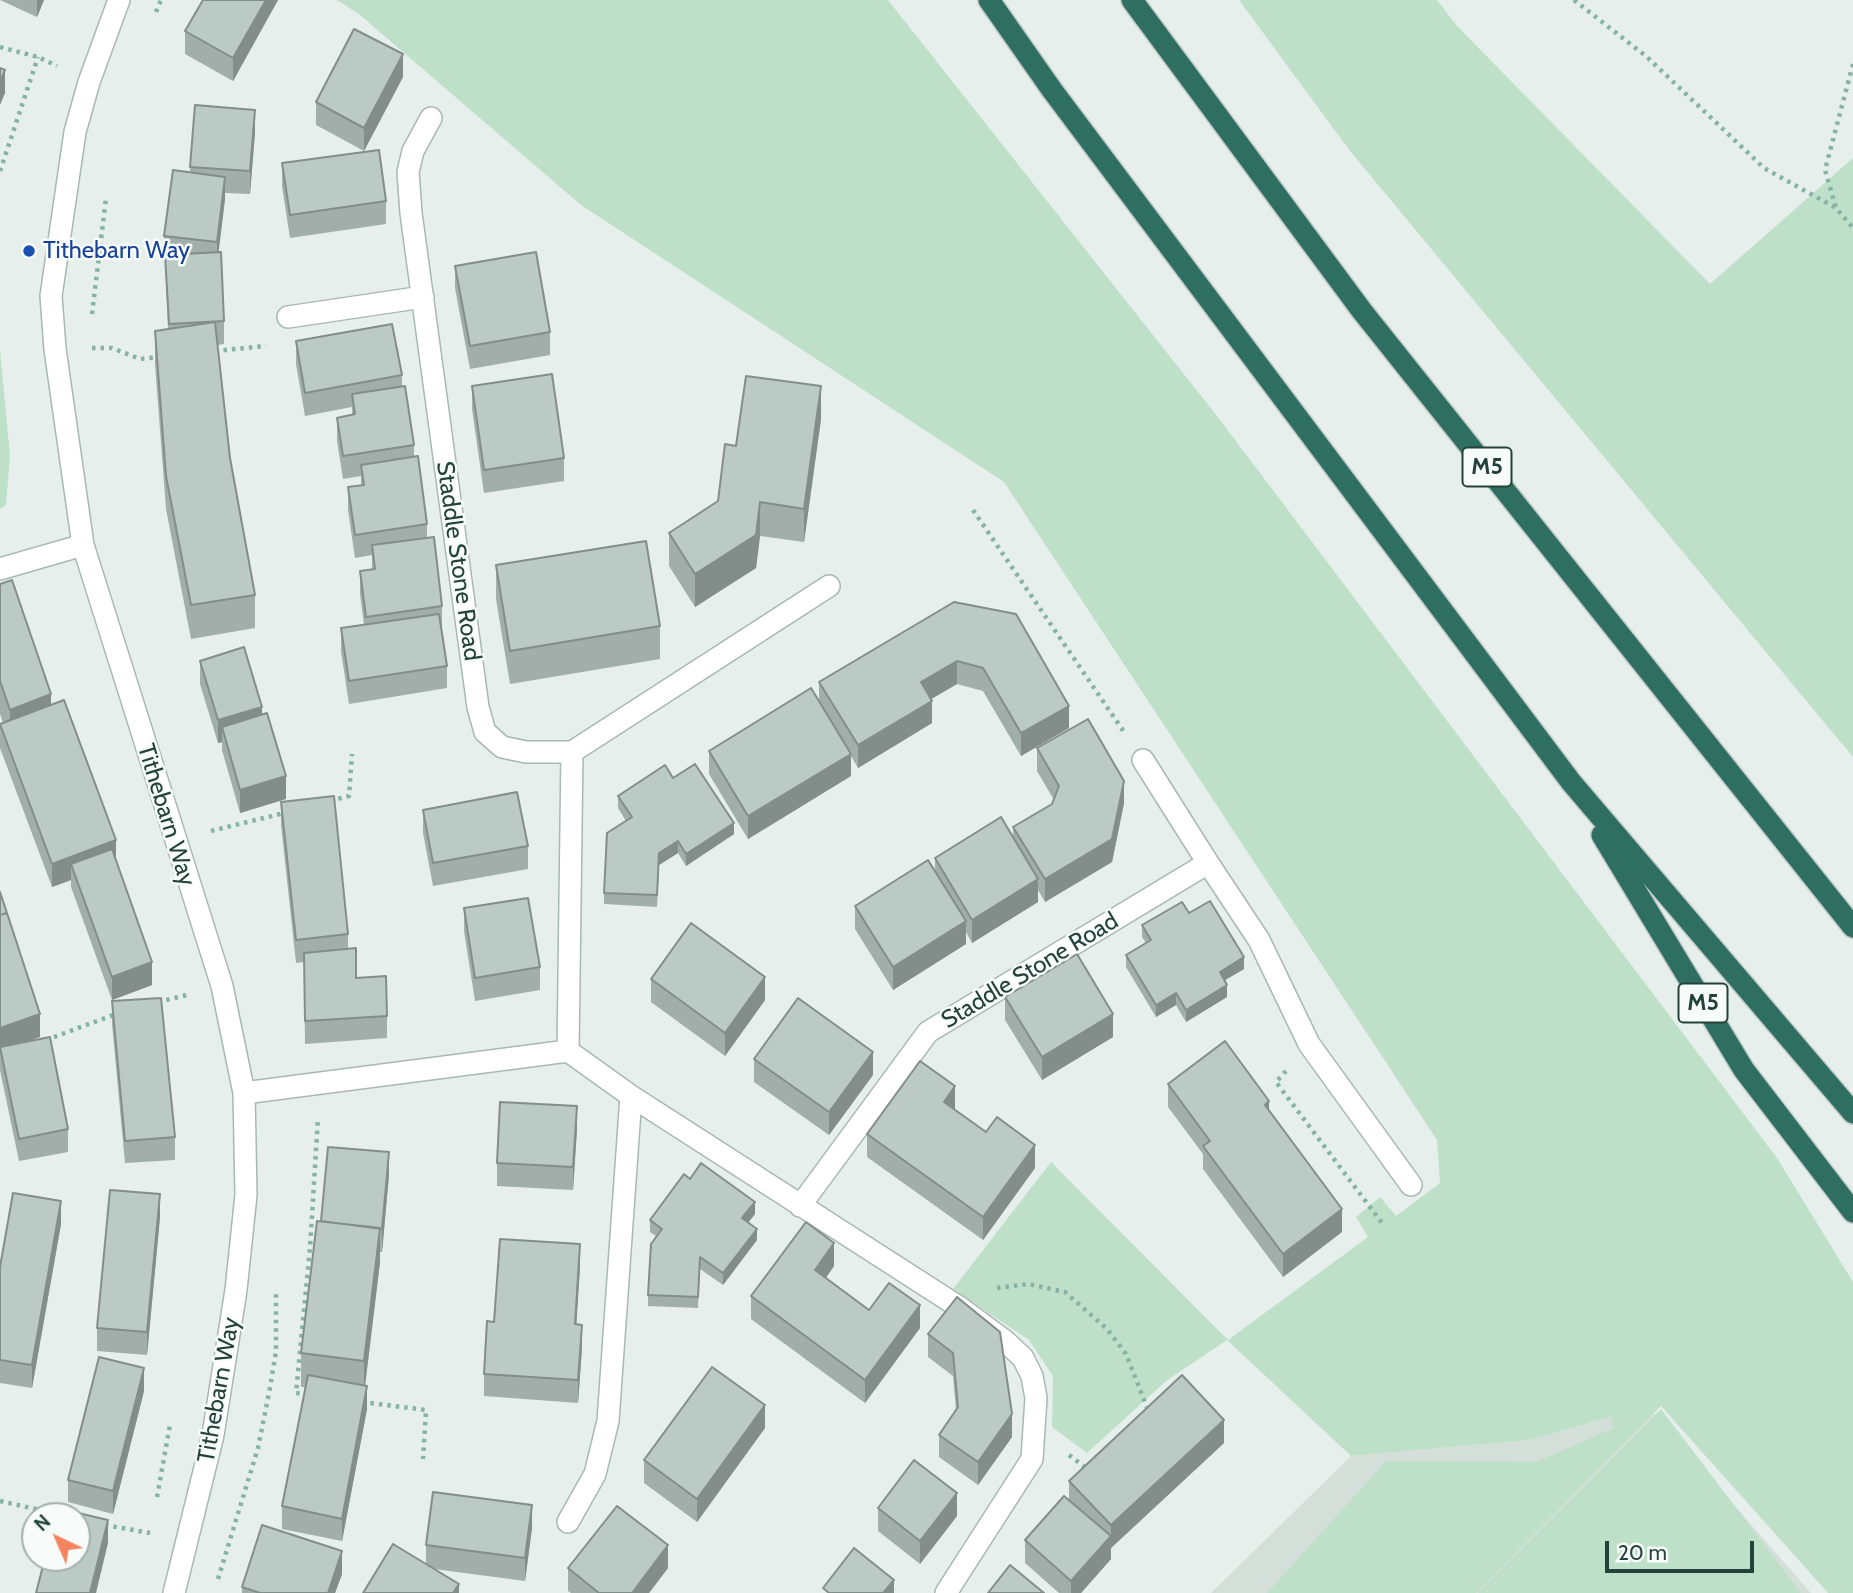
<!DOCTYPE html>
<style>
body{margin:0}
#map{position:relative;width:1853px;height:1593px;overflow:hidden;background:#e6efeb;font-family:Cabin,sans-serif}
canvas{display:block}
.north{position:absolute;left:21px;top:1502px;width:70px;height:70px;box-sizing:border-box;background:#f7fbf9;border:2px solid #a3b1ad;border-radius:50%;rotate:316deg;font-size:19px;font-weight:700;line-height:28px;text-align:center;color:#24423a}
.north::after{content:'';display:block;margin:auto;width:24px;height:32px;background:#f4845f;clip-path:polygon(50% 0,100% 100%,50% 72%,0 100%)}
.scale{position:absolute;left:1605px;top:1541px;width:149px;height:32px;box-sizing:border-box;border:4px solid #24423a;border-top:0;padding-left:9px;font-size:21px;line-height:24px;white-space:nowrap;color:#24423a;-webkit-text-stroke:5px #f7fbf9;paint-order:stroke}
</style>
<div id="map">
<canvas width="1853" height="1593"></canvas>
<div class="north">N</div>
<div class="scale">20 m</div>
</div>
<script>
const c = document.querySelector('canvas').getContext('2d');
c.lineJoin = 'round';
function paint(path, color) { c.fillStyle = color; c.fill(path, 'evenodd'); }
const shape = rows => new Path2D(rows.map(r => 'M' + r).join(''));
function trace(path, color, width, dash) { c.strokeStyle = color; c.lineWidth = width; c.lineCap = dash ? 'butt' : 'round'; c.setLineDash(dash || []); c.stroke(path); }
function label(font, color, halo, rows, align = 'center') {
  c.font = font + ' Cabin,sans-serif'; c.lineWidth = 5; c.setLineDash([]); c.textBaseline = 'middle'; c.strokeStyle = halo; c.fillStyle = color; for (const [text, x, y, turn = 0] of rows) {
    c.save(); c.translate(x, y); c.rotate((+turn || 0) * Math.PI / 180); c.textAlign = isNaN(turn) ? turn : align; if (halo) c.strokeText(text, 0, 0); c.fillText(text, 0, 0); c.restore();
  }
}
const built = shape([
 [1648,1407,1811,1593,1211,1593,1351,1456,1529,1440]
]);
const green = shape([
 [337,0,888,0,1217,416,1777,1158,1853,1282,1853,1593,1828,1593,1661,1406,1476,1593,1267,1593,1386,1461,1536,1462,1614,1428,1611,1417,1529,1440,1351,1456,1227,1340,1166,1381,1087,1453,1052,1427,1053,1376,1029,1340,953,1289,1051,1162,1228,1340,1368,1237,1356,1217,1380,1197,1396,1216,1440,1183,1437,1140,1004,482,581,205,360,15],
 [1239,0,1437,0,1457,26,1710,284,1853,158,1853,757,1350,151],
 [0,350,10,456,6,505,0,509],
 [1661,1409,1801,1593,1478,1593]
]);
const path = shape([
 [1574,0,1647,57,1764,168,1836,208],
 [156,12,161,0],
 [0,47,38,57,57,66],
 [1853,64,1825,170,1836,208,1853,228],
 [0,171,38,57],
 [92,314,106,198],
 [92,348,112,348,140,359,158,357],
 [215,351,266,346],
 [973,510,1124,732],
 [330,801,349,796,352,754],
 [211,831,284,813],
 [158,1002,187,995],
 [46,1040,116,1014],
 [1286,1071,1276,1082,1382,1223],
 [997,1288,1028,1284,1065,1292,1107,1329,1126,1354,1148,1410],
 [308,1395,296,1393,310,1248,318,1118],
 [362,1402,426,1410,423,1459],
 [1069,1455,1085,1467,1087,1465],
 [157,1497,170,1425],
 [0,1501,66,1516],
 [105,1525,150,1533],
 [218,1579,258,1448,270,1388,276,1351,276,1291]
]);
const minor = shape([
 [119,0,89,82,75,132,51,296,55,349,83,545,222,986,244,1093,246,1195,236,1290,213,1435,174,1593],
 [431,118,413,151,408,172,411,213,478,707,485,732,502,747,526,752,572,752,829,586],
 [288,317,423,297],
 [0,569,83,545],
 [1208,863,1259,940,1309,1044,1411,1185],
 [568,1051,572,752],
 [244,1093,568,1051,631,1096,608,1421,595,1474,568,1522],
 [631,1096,959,1307,1005,1341,1023,1358,1032,1376,1036,1398,1032,1459,946,1593],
 [800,1206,928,1032,1208,863,1143,760]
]);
const motorway = shape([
 [989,0,1052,90,1571,782,1853,1113],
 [1132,0,1362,311,1853,927],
 [1602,835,1744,1070,1853,1212]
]);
const wall = shape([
 [0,0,44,0,37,17],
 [203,0,278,0,233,81,185,54,185,31],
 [403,77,364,151,316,125,316,102],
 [255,132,250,194,225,193,218,253,224,321,224,344,218,345,230,458,255,595,255,628,191,639,166,509,155,364,155,331,168,329,164,236,190,172,190,167],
 [282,163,386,201,386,224,290,238,282,186],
 [455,266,550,332,550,355,470,369,455,288],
 [296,341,402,375,402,387,414,445,414,456,427,524,427,538,442,606,442,629,447,666,447,688,349,704,341,651,341,628,364,625,360,594,360,571,372,570,372,555,355,558,348,510,348,487,361,485,361,476,343,479,337,441,337,418,352,415,352,407,305,416,296,364],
 [472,386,564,458,564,481,484,493,472,409],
 [821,419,804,542,760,536,756,568,695,607,669,566,669,533,718,501,736,446],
 [496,565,660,626,660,659,510,684,496,599],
 [0,584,116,862,152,985,112,1000,71,887,71,880,52,887,0,748,0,724,3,723,0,714],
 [954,602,1069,728,1021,756,983,691,957,684,931,699,932,723,858,768,851,756,851,776,748,839,709,774,709,751,819,702,819,682],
 [200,661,262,715,286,799,240,813,222,750,222,742,218,743,200,684],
 [1037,748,1124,803,1112,862,1045,902,1038,890,1038,902,972,943,966,932,966,944,893,990,855,929,855,906,935,871,935,858,1013,838,1013,827,1052,804,1054,800,1037,771],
 [673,778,734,834,686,866,678,853,659,865,657,907,604,904,604,893,626,821,618,808,618,796],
 [281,802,348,934,348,949,356,978,387,1016,387,1038,305,1044,304,962,296,963,281,825],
 [423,810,528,846,528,869,433,886,423,833],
 [0,892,40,1037,26,1042,68,1129,68,1152,19,1161,0,1070],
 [464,908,540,967,540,990,475,1001,464,931],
 [1189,913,1244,969,1225,980,1227,997,1186,1022,1176,1005,1156,1017,1126,967,1126,955,1146,943,1142,937,1142,925],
 [651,979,765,1000,725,1056,651,1002],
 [1005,997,1113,1037,1042,1080,1005,1020],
 [112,1001,175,1137,175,1160,125,1163,112,1024],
 [754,1059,873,1075,829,1135,754,1082],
 [1168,1084,1269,1111,1342,1232,1283,1277,1203,1169,1203,1154,1168,1107],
 [955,1109,955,1110,1035,1168,983,1240,867,1157,867,1134],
 [577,1129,573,1190,497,1186,497,1163],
 [389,1175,382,1252,380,1252,380,1262,365,1386,367,1409,342,1541,282,1529,282,1506,305,1387,301,1387,301,1353,321,1221],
 [690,1179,755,1214,748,1223,757,1240,723,1285,700,1269,698,1308,648,1306,648,1295,656,1236,650,1232,650,1220],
 [160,1217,147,1355,97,1351,97,1328],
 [61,1224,32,1388,0,1383,0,1267],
 [834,1266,826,1278,869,1310,920,1328,865,1403,751,1319,751,1296],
 [580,1267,576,1324,582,1348,578,1403,484,1396,484,1374,494,1322],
 [957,1297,1012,1437,978,1485,939,1457,939,1435,956,1410,953,1376,928,1357,928,1334],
 [144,1391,113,1514,68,1502,68,1480],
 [765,1428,697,1522,644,1483,644,1460],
 [1224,1443,1111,1548,1111,1559,1081,1593,1059,1593,1025,1563,1025,1540,1069,1500,1069,1481],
 [878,1508,957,1516,920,1564,878,1531],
 [532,1528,525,1581,434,1569,459,1593,426,1564,426,1545],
 [568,1568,668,1568,649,1593,571,1593,568,1591],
 [342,1574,335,1593,242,1593,242,1587]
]);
const shadedWall = shape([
 [37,0,44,0,37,17],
 [266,0,278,0,233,81,233,58],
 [403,54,403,77,364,151,364,128],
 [5,70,5,93,0,105,0,82],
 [255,110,255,132,250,194,250,171],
 [225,177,225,200,217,265,217,242],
 [821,386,821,419,804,542,804,509],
 [760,502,760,536,756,568,695,607,695,574],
 [957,661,957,684,921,705,921,682],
 [51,694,51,727,10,743,10,710],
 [932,701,932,723,858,768,858,745],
 [1069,706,1069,728,1021,756,1021,733],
 [262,707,262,730,222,727,222,742,218,743,218,720],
 [851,754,851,776,748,839,748,816],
 [286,776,286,799,240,813,240,790],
 [1124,781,1124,803,1112,862,1045,902,1045,879],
 [734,823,734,834,686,866,686,854],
 [116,840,116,863,71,864,71,880,52,887,52,864],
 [678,841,678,853,659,865,657,907,659,853],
 [1038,879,1038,902,972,943,972,920],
 [966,921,966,944,893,990,893,967],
 [1244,957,1244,969,1220,983,1220,972],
 [152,962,152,985,112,1000,112,977],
 [765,977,765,1000,725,1056,725,1033],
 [1227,985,1227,997,1186,1022,1186,1010],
 [1176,993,1176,1005,1156,1017,1156,1005],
 [40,1014,40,1037,1,1050,0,1047,0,1051,0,1028],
 [1113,1014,1113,1037,1042,1080,1042,1057],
 [873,1052,873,1075,829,1135,829,1112],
 [955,1086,955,1109,944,1125,944,1102],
 [1269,1101,1269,1124,1265,1105],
 [577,1106,577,1129,573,1190,573,1167],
 [1035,1145,1035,1168,983,1240,983,1217],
 [389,1152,389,1175,382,1252,382,1229],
 [160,1194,160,1217,147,1355,147,1332],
 [61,1201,61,1224,32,1388,32,1365],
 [755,1202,755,1214,742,1230,742,1218],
 [1342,1209,1342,1232,1283,1277,1283,1254],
 [380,1228,380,1262,364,1394,364,1361],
 [757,1229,757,1240,723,1285,723,1273],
 [834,1243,834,1266,815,1293,815,1270],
 [580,1244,580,1267,575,1347,575,1324],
 [920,1305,920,1328,865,1403,865,1380],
 [582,1325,582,1348,578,1403,578,1380],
 [144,1368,144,1391,113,1514,113,1491],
 [367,1386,367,1409,342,1541,342,1519],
 [765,1405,765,1428,697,1522,697,1499],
 [1012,1414,1012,1437,978,1485,978,1462],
 [1224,1420,1224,1443,1111,1548,1111,1525],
 [957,1493,957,1516,920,1564,920,1541],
 [532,1505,532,1528,525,1581,525,1558],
 [108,1520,108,1543,96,1593,90,1593],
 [1111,1536,1111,1559,1081,1593,1071,1593,1071,1581],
 [668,1545,668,1568,649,1593,632,1593],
 [342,1551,342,1574,335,1593,328,1593],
 [894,1580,894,1593,883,1593],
 [459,1584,459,1593,453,1593]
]);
const building = shape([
 [203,0,266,0,233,58,185,31,203,0],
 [354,29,403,54,364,128,316,102,354,29],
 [0,68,5,70,0,82,0,68],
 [195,105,255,110,250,171,190,167,195,105],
 [379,150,386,201,290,215,282,163,379,150],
 [173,170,225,177,217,242,164,236,173,170],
 [221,252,224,321,169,324,165,255,221,252],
 [536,252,550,332,470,346,455,266,536,252],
 [215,322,230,458,255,595,191,605,166,476,155,331,215,322],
 [392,324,402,375,305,393,296,341,392,324],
 [552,374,564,458,484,470,472,386,552,374],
 [746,376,821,386,804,509,760,502,756,535,695,574,669,533,718,501,725,444,736,446,746,376],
 [405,386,414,445,343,456,337,418,355,414,352,394,405,386],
 [418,456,427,524,355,535,348,487,364,485,361,465,418,456],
 [434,537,442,606,366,617,360,571,375,569,372,545,434,537],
 [646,541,660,626,510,651,496,565,646,541],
 [12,580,51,694,10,710,0,681,0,584,12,580],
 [954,602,1016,614,1069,706,1021,733,983,668,957,661,921,682,932,701,858,745,819,682,954,602],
 [439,614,447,666,349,681,341,628,439,614],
 [244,647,262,707,218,720,200,661,244,647],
 [811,688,851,754,748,816,709,751,811,688],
 [64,700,116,840,52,864,0,724,64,700],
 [267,713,286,776,240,790,222,727,267,713],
 [1088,719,1124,781,1112,839,1045,879,1013,827,1052,804,1059,786,1037,748,1088,719],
 [695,764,734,823,686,854,678,841,659,853,657,895,604,893,607,833,632,817,618,796,665,765,673,778,695,764],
 [517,792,528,846,433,863,423,810,517,792],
 [334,796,348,934,296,940,281,802,334,796],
 [1001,817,1038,879,972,920,935,858,1001,817],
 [112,849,152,962,112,977,71,864,112,849],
 [928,860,966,921,893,967,855,906,928,860],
 [0,892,10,922,7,913,0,915,0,892],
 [528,898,540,967,475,978,464,908,528,898],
 [1210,901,1244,957,1220,972,1227,985,1186,1010,1176,993,1156,1005,1126,955,1151,940,1142,925,1182,902,1189,913,1210,901],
 [7,913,40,1014,0,1028,0,915,7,913],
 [691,923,765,977,725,1033,651,979,691,923],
 [356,948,356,978,386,976,387,1016,305,1021,304,953,356,948],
 [1077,954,1113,1014,1042,1057,1005,997,1077,954],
 [161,998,175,1137,125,1141,112,1001,161,998],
 [798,998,873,1052,829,1112,754,1059,798,998],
 [50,1037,68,1129,19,1139,0,1047,50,1037],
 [1225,1041,1269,1101,1265,1105,1342,1209,1283,1254,1203,1146,1210,1141,1168,1084,1225,1041],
 [920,1061,955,1086,944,1102,986,1132,997,1117,1035,1145,983,1217,867,1134,920,1061],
 [500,1102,577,1106,573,1167,497,1163,500,1102],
 [328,1147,389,1152,382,1229,321,1221,328,1147],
 [701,1163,755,1202,742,1218,757,1229,723,1273,700,1257,698,1297,648,1295,651,1244,662,1229,650,1220,684,1174,690,1179,701,1163],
 [110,1190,160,1194,147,1332,97,1328,110,1190],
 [13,1193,61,1201,32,1365,0,1360,0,1267,13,1193],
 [317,1221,380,1228,364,1361,301,1353,317,1221],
 [806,1222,834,1243,815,1270,869,1310,889,1283,920,1305,865,1380,751,1296,806,1222],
 [500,1239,580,1244,575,1324,582,1325,578,1380,484,1374,487,1321,494,1322,500,1239],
 [957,1297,1000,1332,1012,1414,978,1462,939,1435,958,1407,953,1353,928,1334,957,1297],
 [99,1357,144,1368,113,1491,68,1480,99,1357],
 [712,1367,765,1405,697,1499,644,1460,712,1367],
 [308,1375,367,1386,342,1519,282,1506,308,1375],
 [1182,1375,1224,1420,1111,1525,1069,1481,1182,1375],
 [914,1460,957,1493,920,1541,878,1508,914,1460],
 [433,1492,532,1505,525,1558,426,1545,433,1492],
 [1064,1496,1111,1536,1071,1581,1025,1540,1064,1496],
 [617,1506,668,1545,632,1593,599,1593,568,1568,617,1506],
 [57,1508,108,1520,90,1593,36,1593,45,1558,77,1558,77,1516,55,1516,57,1508],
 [262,1525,342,1551,328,1593,260,1593,242,1587,262,1525],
 [393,1544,459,1584,453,1593,363,1593,393,1544],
 [854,1548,894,1580,883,1593,829,1593,823,1588,854,1548],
 [1010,1565,1044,1593,988,1593,1010,1565]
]);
const markers = [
 [29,251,7,"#1a4fb4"]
];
const shields = [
 [1487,467,49],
 [1703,1003,49]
];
const shieldNames = [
 ["M5",1487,467],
 ["M5",1703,1003]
];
const transitNames = [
 ["Tithebarn Way",43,251]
];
const streetNames = [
 ["Staddle Stone Road",458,561,82],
 ["Tithebarn Way",166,815,73],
 ["Staddle Stone Road",1030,971,-31],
 ["Tithebarn Way",219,1390,-80]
];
paint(built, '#d4dfda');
paint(green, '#bfe0c8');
trace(minor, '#a8b8b2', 24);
trace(motorway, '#c2cac8', 24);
trace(path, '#86b3a5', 4.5, [3.5, 5]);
trace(minor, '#fff', 21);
trace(motorway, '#2f6f62', 21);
paint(wall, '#a1aea9');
paint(shadedWall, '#838d89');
paint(building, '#bbcac4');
trace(building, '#838d89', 2);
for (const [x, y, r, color] of markers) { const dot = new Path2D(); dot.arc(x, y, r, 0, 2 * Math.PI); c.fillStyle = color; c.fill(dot); trace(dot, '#f7fbf9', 2.5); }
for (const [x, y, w] of shields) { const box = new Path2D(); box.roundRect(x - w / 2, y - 19.5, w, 39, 5); c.fillStyle = '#f7fbf9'; c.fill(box); trace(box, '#24423a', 2); }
label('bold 23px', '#24423a', null, shieldNames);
label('24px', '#164399', '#f7fbf9', transitNames, 'left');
label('24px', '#24423a', '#f7fbf9', streetNames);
</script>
